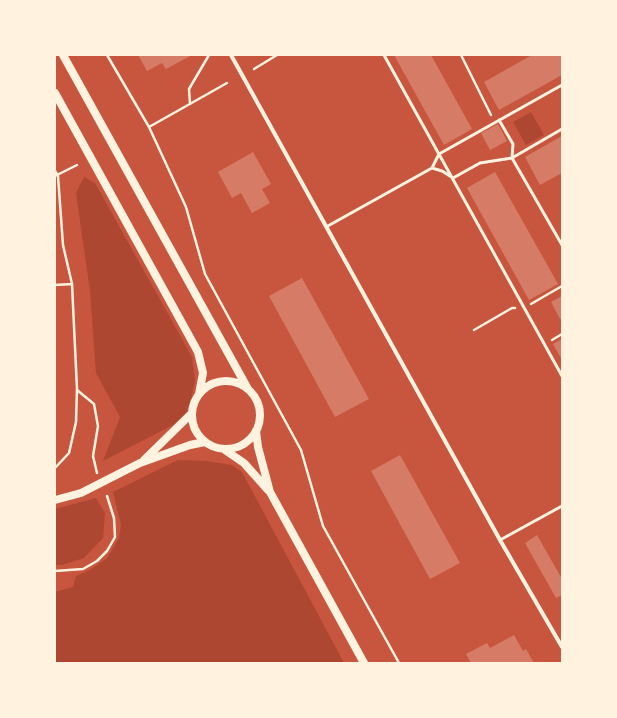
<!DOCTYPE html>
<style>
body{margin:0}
#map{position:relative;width:617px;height:718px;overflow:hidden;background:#c8553d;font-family:"PT Sans",sans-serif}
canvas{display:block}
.frame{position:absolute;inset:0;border:56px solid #fff3e0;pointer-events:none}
</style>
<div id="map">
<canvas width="617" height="718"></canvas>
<div class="frame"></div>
</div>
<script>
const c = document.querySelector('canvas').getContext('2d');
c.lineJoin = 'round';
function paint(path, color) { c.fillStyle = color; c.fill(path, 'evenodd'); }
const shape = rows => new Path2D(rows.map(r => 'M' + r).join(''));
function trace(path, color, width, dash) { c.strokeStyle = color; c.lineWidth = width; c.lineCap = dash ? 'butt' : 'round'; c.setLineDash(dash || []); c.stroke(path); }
const green = shape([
 [531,112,544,135,526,145,513,122],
 [84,177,95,183,192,357,195,381,191,399,186,413,173,425,103,461,120,417,96,373,90,291,76,193],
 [178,460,206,461,232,465,242,472,344,663,55,663,55,592,73,587,76,576,90,570,107,558,119,538,121,525,113,492],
 [96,498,105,513,103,538,84,558,62,565,55,565,55,509]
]);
const building = shape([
 [138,55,192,55,166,69,162,63,147,71],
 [394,55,431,55,472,129,444,145],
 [532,55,561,55,562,75,499,110,484,82],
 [498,124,507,141,490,150,481,133],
 [562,136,562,173,540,185,525,157],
 [253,152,271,184,262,189,270,203,252,213,241,193,232,198,218,172],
 [495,172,558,284,529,300,467,188],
 [302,278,369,399,335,417,269,296],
 [562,296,562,318,560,319,551,302],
 [562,339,562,360,553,344],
 [400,455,460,563,430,579,371,471],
 [537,535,562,579,562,595,556,598,525,543],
 [514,635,523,651,526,649,534,663,471,663,466,654,487,643,490,648]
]);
const path = shape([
 [107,55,149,127,186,207,205,274,301,450,323,526,399,663],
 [461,55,491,115],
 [254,69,277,55],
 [190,104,189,89,209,55],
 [149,127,227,83],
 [55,171,58,176,63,245,72,284,77,389,76,422,69,453,55,468],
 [55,176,77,165],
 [55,285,72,284],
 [531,304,562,286],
 [474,330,512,308,515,308],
 [552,340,562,334],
 [77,390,94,404,98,426,93,456,97,473],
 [55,571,83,569,97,561,107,551,115,537,114,518,107,496]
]);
const service = shape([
 [384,55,562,376],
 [499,120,513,144,512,158,562,129],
 [432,168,442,171,453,178,480,163,512,158,562,245],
 [326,227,432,168,439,154,562,85],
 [500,540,562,506]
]);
const minor = shape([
 [231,55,500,540,562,647]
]);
const secondary = shape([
 [63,55,248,389],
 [55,93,198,352,203,373,199,394],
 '192 415a34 34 0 1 1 68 0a34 34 0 1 1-68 0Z',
 [256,431,258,447,270,492,364,663],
 [225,450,244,463,268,490],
 [144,460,192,413],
 [55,500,81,493,140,463,190,445,205,442]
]);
paint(green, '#ae4732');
paint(building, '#d67c66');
trace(path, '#fff3e0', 2.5);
trace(service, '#fff3e0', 3);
trace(minor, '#fff3e0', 4);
trace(secondary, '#fff3e0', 8);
</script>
